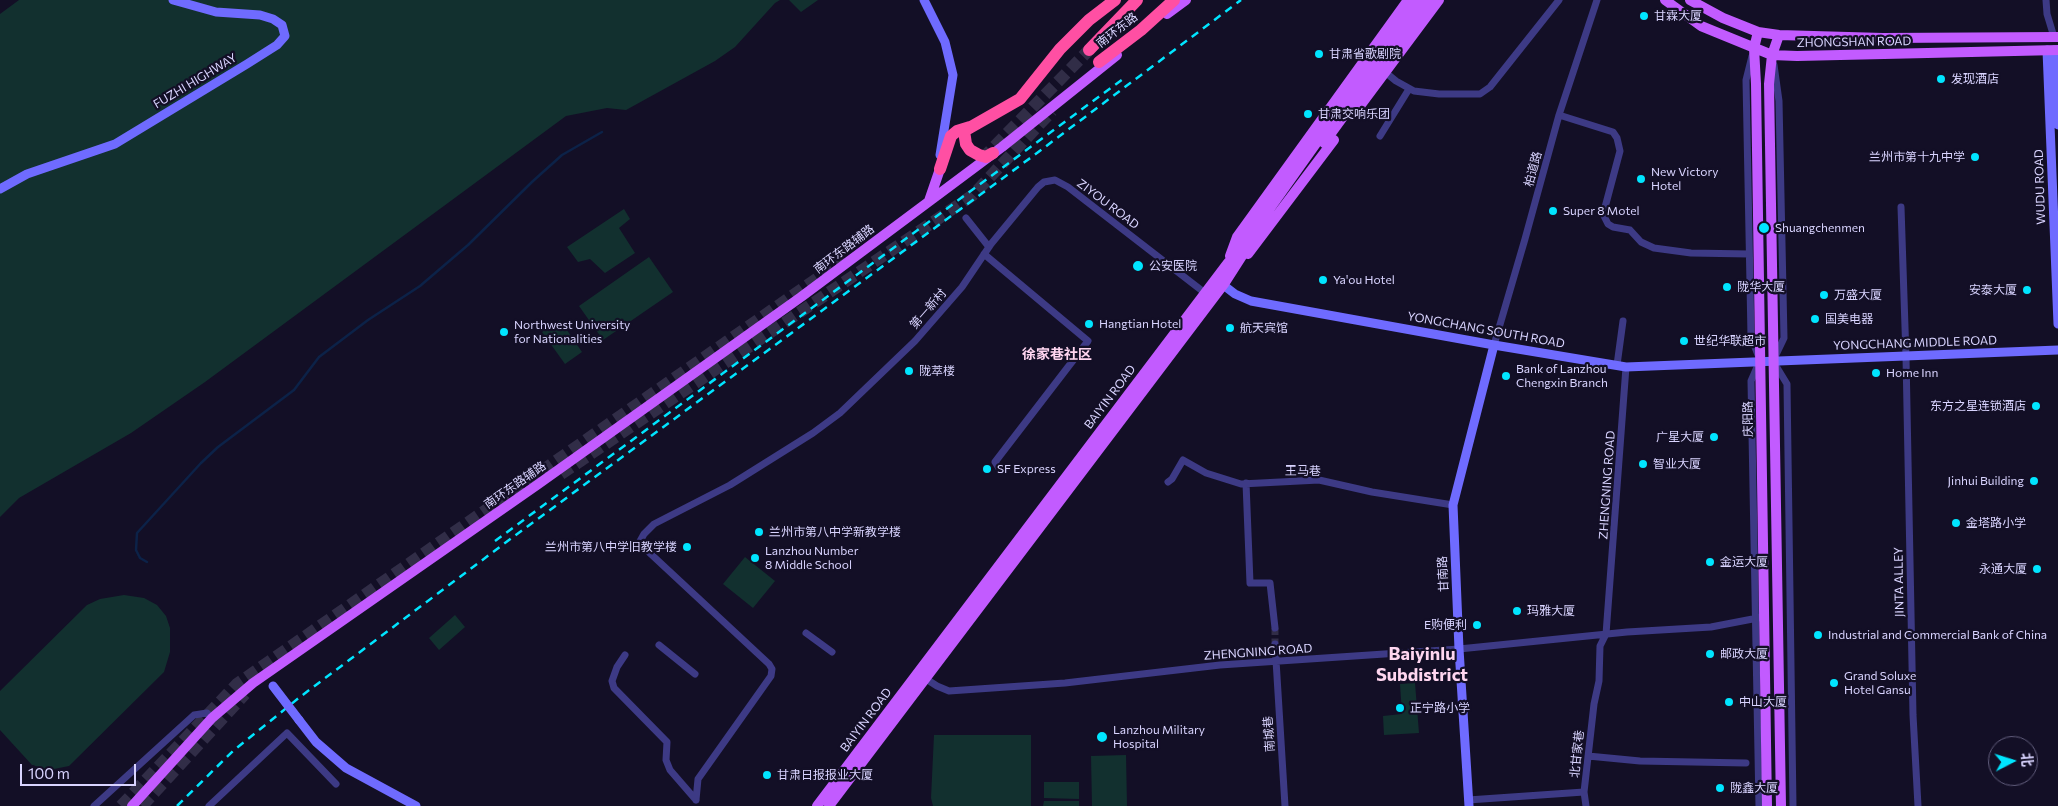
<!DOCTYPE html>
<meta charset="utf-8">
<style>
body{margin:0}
#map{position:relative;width:2058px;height:806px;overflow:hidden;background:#130f26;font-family:Commissioner,"Noto Sans SC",sans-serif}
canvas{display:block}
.north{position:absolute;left:1988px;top:736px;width:50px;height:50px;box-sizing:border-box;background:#130f26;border:1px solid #625e7d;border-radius:50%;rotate:85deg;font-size:14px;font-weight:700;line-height:20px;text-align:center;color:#d9d4ff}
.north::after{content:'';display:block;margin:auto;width:18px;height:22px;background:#00e5ff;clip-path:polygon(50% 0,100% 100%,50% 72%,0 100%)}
.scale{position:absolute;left:20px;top:764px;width:116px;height:22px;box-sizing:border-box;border:2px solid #d9d4ff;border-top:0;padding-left:6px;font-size:15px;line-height:18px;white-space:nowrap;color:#d9d4ff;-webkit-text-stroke:4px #130f26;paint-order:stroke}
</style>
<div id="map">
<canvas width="2058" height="806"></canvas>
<div class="north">北</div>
<div class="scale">100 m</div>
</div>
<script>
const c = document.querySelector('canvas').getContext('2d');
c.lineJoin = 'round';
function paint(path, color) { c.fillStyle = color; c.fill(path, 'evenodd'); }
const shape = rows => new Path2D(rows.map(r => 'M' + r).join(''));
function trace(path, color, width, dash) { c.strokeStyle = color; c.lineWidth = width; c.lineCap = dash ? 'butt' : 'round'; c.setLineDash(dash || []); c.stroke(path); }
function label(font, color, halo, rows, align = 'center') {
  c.font = font + ' Commissioner,"Noto Sans SC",sans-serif'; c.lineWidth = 4.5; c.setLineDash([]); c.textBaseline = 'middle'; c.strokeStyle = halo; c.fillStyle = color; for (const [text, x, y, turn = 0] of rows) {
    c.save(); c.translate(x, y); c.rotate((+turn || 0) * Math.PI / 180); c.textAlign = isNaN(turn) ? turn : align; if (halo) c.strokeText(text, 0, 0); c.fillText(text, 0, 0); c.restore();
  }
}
const green = shape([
 [19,0,780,0,775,3,735,47,715,61,626,110,607,108,566,116,205,382,131,433,19,498,0,517,0,14],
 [789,0,818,0,801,12],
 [624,209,630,219,619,228,635,253,605,273,590,259,578,262,567,247],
 [649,257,673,292,603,340,579,306],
 [560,320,582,352,565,364,542,332],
 [745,557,775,581,753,608,723,584],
 [124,595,144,598,157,605,166,616,170,628,170,652,164,672,69,766,49,770,32,765,0,730,0,691,87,605,100,599],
 [455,615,465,627,439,650,429,638],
 [1415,683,1419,733,1384,735,1383,716,1402,714,1400,684],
 [934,735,1031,735,1031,806,933,806,931,798],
 [1126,755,1127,806,1092,806,1091,756],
 [1044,782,1079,782,1079,799,1044,798],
 [1044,801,1079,801,1079,806,1043,806]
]);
const stream = shape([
 [147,562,140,558,136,550,137,533,201,463,218,447,294,390,319,357,368,320,420,286,468,245,533,181,562,155,602,132]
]);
const streetTunnel = shape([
 [1275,628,1275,644]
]);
const highwayTunnel = shape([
 [982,159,1089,50],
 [561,474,973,195,1052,111],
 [121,806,237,684,845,259],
 [142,806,245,694]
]);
const street = shape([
 [2046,0,2047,14,2054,37],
 [1752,56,1746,80,1750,284,1751,337,1758,355],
 [1774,65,1779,101,1784,338,1773,361,1787,384,1793,806],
 [1385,72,1396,81,1414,91,1439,94,1480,94,1490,87,1559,0],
 [1559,115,1613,132,1617,138,1620,151,1604,211,1604,216,1608,224,1613,227,1630,230,1641,242,1654,248,1691,253,1749,254],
 [1380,136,1409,89],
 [1901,207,1906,357,1913,715,1918,806],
 [966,218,989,247],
 [984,254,1088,341,995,462,1000,470],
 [1494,345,1525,239,1559,115,1597,0],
 [1617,365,1623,321],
 [1758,365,1751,381,1759,806],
 [1168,482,1172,479,1183,460,1206,473,1241,484,1319,480,1372,492,1453,505],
 [1246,483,1250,583,1270,583,1275,628],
 [806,633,832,652],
 [1275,644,1285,806],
 [659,645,695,674],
 [625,655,617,667,612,681,614,688,667,742,666,760,670,770,696,800],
 [923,677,937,686,949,691,1065,683,1220,665,1459,649,1627,632,1711,627,1763,617],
 [1588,756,1640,761,1746,763],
 [696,800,698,779,771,676,772,669,769,664,639,543,644,534,654,524,730,485,813,433,840,413,915,341,962,287,991,244,1038,187,1044,182,1055,180,1068,187,1205,293],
 [1468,800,1584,792],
 [94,806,194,715,207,713,212,718],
 [209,806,287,733,336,784],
 [1586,806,1584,792,1594,704,1599,681,1600,646,1606,634,1626,367]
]);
const secondary = shape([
 [924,0,945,42,953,75,940,155],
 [2047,50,2058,324],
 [2054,50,2058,125],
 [0,189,27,174,115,144,247,64,277,45,285,36,282,25,273,19,260,15,216,12,173,0],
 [1218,281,1235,294,1251,301,1494,345,1626,367,2058,350],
 [299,720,316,742,346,768,416,806],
 [1469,806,1459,649,1453,505,1494,345]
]);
const primary = shape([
 [1665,0,1701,26,1772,55,1797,56,2058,50],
 [1690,0,1723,18,1758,32,1779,35,1883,38,2058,37],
 [1167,14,1186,0],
 [1758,32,1754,48,1756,84,1767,806],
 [1779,35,1772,55,1769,84,1781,806],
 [1360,106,1439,0],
 [1324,143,1428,0],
 [929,201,940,169],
 [1248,254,1334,140],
 [1230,256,1237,237,1408,0],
 [132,806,212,718,253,683,537,485,801,297,1002,147,1117,55],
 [817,806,1227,264,1248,239,1418,0],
 [829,806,1224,284,1249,245]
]);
const highway = shape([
 [1089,50,1137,0],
 [1099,62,1141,30,1174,0],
 [993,153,986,157,979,155,970,150,966,144,964,131,1020,99,1060,49,1089,20,1115,0],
 [940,169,951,136,957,131,970,127]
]);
const rail = shape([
 [495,541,1123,79],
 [177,806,233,751,300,697,509,540,1033,156,1241,0]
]);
const secondaryBridge = shape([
 [273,686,299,720]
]);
const markers = [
 [1644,16,5,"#00e5ff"],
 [1319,54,5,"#00e5ff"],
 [1941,79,5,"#00e5ff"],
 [1308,114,5,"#00e5ff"],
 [1975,157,5,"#00e5ff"],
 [1641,179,5,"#00e5ff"],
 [1553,211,5,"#00e5ff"],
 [1764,228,6,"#00e5ff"],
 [1138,266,6,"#00e5ff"],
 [1323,280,5,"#00e5ff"],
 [1727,287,5,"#00e5ff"],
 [2027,290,5,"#00e5ff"],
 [1824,295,5,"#00e5ff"],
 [1815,319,5,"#00e5ff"],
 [1089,324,5,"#00e5ff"],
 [1230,328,5,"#00e5ff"],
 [504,332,5,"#00e5ff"],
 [1684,341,5,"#00e5ff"],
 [909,371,5,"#00e5ff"],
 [1876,373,5,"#00e5ff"],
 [1506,376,5,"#00e5ff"],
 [2036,406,5,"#00e5ff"],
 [1714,437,5,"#00e5ff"],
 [1643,464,5,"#00e5ff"],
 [987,469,5,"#00e5ff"],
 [2034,481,5,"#00e5ff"],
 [1956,523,5,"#00e5ff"],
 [759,532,5,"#00e5ff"],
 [687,547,5,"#00e5ff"],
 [755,558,5,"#00e5ff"],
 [1710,562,5,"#00e5ff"],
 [2037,569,5,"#00e5ff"],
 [1517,611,5,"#00e5ff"],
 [1477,625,5,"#00e5ff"],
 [1818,635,5,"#00e5ff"],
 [1710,654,5,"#00e5ff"],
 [1834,683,5,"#00e5ff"],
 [1729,702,5,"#00e5ff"],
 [1400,708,5,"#00e5ff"],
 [1102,737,6,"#00e5ff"],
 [767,775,5,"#00e5ff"],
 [1720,788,5,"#00e5ff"]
];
const poiNames = [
 ["甘霖大厦",1654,16],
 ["甘肃省歌剧院",1329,54],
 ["发现酒店",1951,79],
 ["甘肃交响乐团",1318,114],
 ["兰州市第十九中学",1965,157,"right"],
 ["New Victory",1651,172],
 ["Hotel",1651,186],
 ["Super 8 Motel",1563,211],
 ["Shuangchenmen",1775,228],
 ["公安医院",1149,266],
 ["Ya'ou Hotel",1333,280],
 ["陇华大厦",1737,287],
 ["安泰大厦",2017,290,"right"],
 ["万盛大厦",1834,295],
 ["国美电器",1825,319],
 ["Hangtian Hotel",1099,324],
 ["Northwest University",514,325],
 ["for Nationalities",514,339],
 ["航天宾馆",1240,328],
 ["世纪华联超市",1694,341],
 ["Bank of Lanzhou",1516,369],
 ["Chengxin Branch",1516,383],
 ["陇萃楼",919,371],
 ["Home Inn",1886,373],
 ["东方之星连锁酒店",2026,406,"right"],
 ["广星大厦",1704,437,"right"],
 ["智业大厦",1653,464],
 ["SF Express",997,469],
 ["Jinhui Building",2024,481,"right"],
 ["金塔路小学",1966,523],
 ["兰州市第八中学新教学楼",769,532],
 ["兰州市第八中学旧教学楼",677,547,"right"],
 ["Lanzhou Number",765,551],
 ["8 Middle School",765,565],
 ["金运大厦",1720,562],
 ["永通大厦",2027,569,"right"],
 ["玛雅大厦",1527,611],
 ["E购便利",1467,625,"right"],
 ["Industrial and Commercial Bank of China",1828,635],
 ["邮政大厦",1720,654],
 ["Grand Soluxe",1844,676],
 ["Hotel Gansu",1844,690],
 ["中山大厦",1739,702],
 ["正宁路小学",1410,708],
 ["Lanzhou Military",1113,730],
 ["Hospital",1113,744],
 ["甘肃日报报业大厦",777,775],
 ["陇鑫大厦",1730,788]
];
const streetNames = [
 ["南环东路",1117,30,-38],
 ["ZHONGSHAN ROAD",1854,42,-1],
 ["FUZHI HIGHWAY",195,81,-31],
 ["柏道路",1533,169,-75],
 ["WUDU ROAD",2040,187,-92],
 ["ZIYOU ROAD",1108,204,37],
 ["南环东路辅路",844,249,-37],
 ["第一新村",928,309,-49],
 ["YONGCHANG SOUTH ROAD",1486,330,10],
 ["YONGCHANG MIDDLE ROAD",1915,343,-2],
 ["BAIYIN ROAD",1110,397,-53],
 ["庆阳路",1748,419,-91],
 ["王马巷",1303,471],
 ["南环东路辅路",515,485,-35],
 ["ZHENGNING ROAD",1607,485,-86],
 ["甘南路",1443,574,-93],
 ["JINTA ALLEY",1899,582,-91],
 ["ZHENGNING ROAD",1258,652,-4],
 ["BAIYIN ROAD",866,720,-53],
 ["南城巷",1269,734,-94],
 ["北甘家巷",1577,754,-84]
];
const neighbourhoodNames = [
 ["徐家巷社区",1057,354]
];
const districtNames = [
 ["Baiyinlu",1422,654],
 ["Subdistrict",1422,675]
];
paint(green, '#12302f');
trace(stream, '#0c2248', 2.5);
trace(streetTunnel, '#312d47', 7, [7, 3.5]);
trace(highwayTunnel, '#312d47', 12, [12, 6]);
trace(street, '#3d3a85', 7);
trace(secondary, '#6f6bff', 9);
trace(primary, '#c25bff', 10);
trace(highway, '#ff4fa3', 12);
trace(rail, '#00e5ff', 2.5, [8, 6]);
trace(secondaryBridge, '#6f6bff', 9);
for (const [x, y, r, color] of markers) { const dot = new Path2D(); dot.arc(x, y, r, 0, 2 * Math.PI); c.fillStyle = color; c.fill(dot); trace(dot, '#130f26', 2); }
label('12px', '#d9d4ff', '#130f26', poiNames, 'left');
label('12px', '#d9d4ff', '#130f26', streetNames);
label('bold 14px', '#ffd6f0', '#130f26', neighbourhoodNames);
label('bold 18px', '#ffd6f0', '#130f26', districtNames);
</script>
